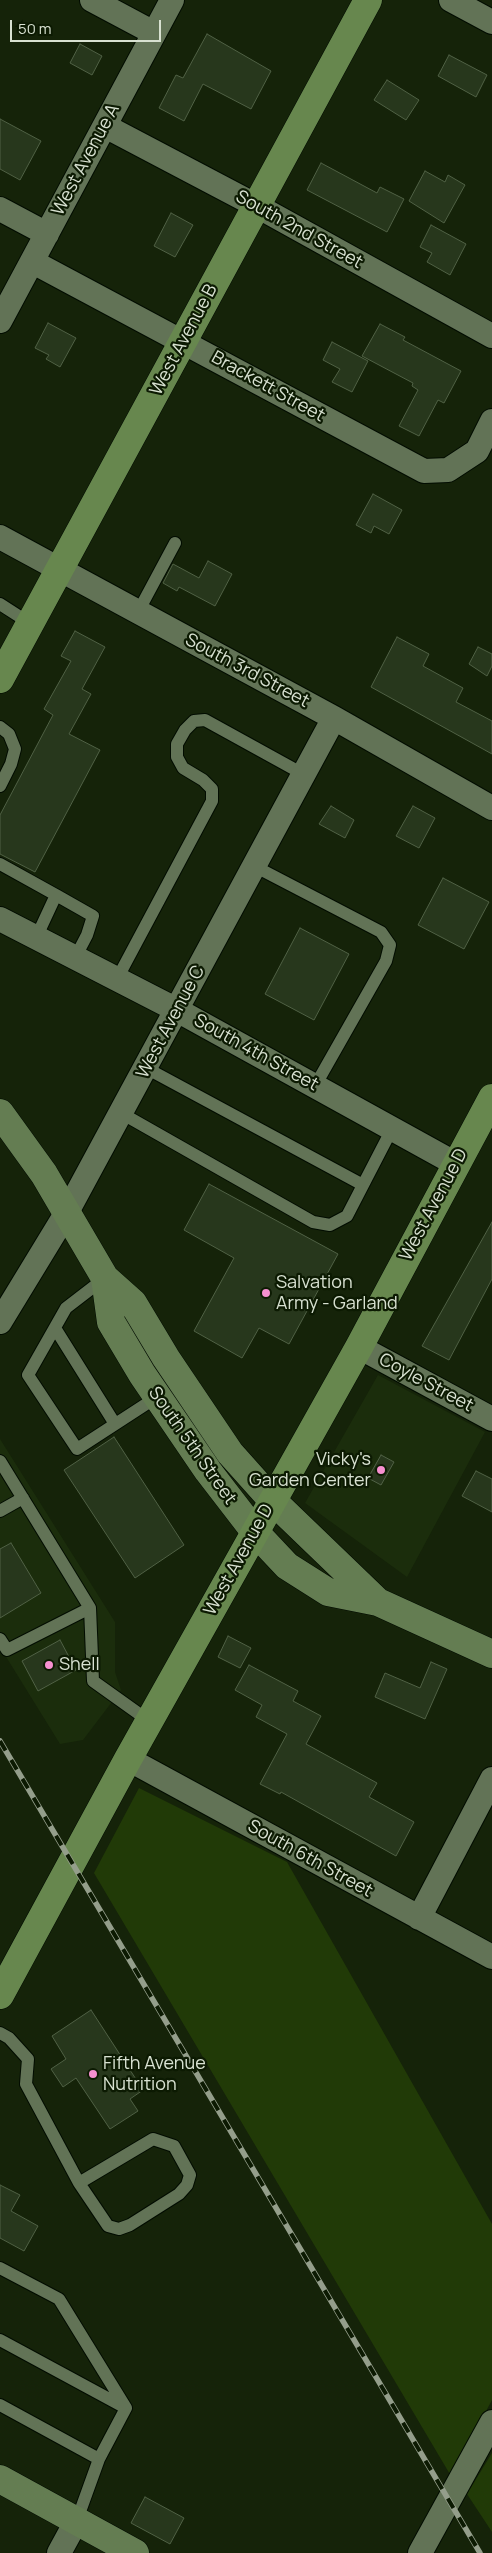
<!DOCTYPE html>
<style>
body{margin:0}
#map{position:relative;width:492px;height:2553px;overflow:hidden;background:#152309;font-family:Manrope,sans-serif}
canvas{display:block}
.scale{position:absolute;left:10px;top:20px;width:151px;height:22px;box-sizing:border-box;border:2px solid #d8e1d1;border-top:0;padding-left:6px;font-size:15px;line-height:18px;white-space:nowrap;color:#d8e1d1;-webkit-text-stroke:4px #0c1a02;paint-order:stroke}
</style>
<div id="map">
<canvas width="492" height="2553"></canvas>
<div class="scale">50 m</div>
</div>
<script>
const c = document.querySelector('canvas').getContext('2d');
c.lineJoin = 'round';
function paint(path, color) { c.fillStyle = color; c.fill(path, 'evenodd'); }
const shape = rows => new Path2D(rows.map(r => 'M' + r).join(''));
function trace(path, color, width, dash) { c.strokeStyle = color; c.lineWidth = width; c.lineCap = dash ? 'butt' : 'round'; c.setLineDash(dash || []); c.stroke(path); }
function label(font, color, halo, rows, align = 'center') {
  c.font = font + ' Manrope,sans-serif'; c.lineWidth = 4.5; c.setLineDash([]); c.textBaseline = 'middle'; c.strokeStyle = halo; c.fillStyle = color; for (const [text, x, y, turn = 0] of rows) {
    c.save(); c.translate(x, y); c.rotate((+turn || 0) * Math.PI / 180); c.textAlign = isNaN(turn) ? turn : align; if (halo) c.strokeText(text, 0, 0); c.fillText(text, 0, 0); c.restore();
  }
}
const built = shape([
 [378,1375,485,1432,407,1577,305,1503],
 [0,1439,115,1622,115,1672,121,1690,83,1740,60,1744,0,1647]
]);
const green = shape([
 [139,1788,287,1862,492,2224,492,2400,451,2476,94,1873],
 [492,2453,492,2532,467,2494]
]);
const building = shape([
 [207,34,271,71,251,109,203,84,184,121,159,108,176,75,183,78,207,34],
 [80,44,102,56,92,75,70,63,80,44],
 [449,55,487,75,476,97,438,76,449,55],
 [387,80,419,100,406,120,374,100,387,80],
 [0,119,41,141,20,180,0,169,0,119],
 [321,163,377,193,380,187,404,199,387,232,307,190,321,163],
 [425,171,445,182,448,175,465,185,444,223,409,201,425,171],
 [171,213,193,225,175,257,154,246,171,213],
 [431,225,466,244,450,275,427,262,432,253,420,247,431,225],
 [48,323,76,338,60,367,46,359,49,355,35,348,48,323],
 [380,324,405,337,403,340,461,371,444,403,438,400,419,436,399,426,418,390,412,386,413,383,362,356,380,324],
 [332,342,368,361,352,392,332,382,340,369,323,360,332,342],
 [373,494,402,510,389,534,374,526,371,533,356,525,373,494],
 [208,561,232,574,215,606,179,587,177,591,163,583,173,564,199,578,208,561],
 [75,631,105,647,82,689,91,694,69,734,100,750,35,872,0,854,0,815,53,715,44,709,71,661,61,656,75,631],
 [397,637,429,654,423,666,463,688,456,702,492,721,492,754,371,687,397,637],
 [478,647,492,654,492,666,487,676,469,664,478,647],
 [331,806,354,820,345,838,319,824,331,806],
 [413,806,435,818,419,848,396,836,413,806],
 [443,878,489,902,464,949,418,925,443,878],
 [300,928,349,954,314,1020,265,994,300,928],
 [209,1184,338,1254,289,1344,259,1328,242,1358,194,1331,234,1258,184,1230,209,1184],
 [492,1222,492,1279,449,1360,422,1346,492,1222],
 [114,1437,184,1545,135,1578,64,1470,114,1437],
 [381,1455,394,1462,381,1485,368,1478,381,1455],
 [476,1471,492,1479,492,1512,462,1496,476,1471],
 [11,1543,41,1593,0,1618,0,1549,11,1543],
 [228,1636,251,1648,240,1668,218,1657,228,1636],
 [60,1640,76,1670,38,1691,22,1661,60,1640],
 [431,1662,447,1669,425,1719,375,1697,385,1673,420,1688,431,1662],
 [249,1665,298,1691,293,1701,321,1716,306,1744,377,1783,369,1797,414,1822,396,1856,281,1792,280,1794,260,1784,287,1734,256,1717,262,1705,235,1690,249,1665],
 [91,2010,143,2090,130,2099,138,2111,110,2129,76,2078,63,2087,51,2069,66,2059,52,2036,91,2010],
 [0,2185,20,2195,11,2211,38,2226,24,2251,0,2238,0,2185],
 [145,2497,184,2518,170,2544,131,2523,145,2497]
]);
const lane = shape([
 [0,604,31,624],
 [138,612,175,543],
 [0,727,9,734,15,749,11,764,0,786],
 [0,864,56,895,36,938],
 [254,866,381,932,390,945,386,961,315,1086],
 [56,895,93,916,87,935,75,958],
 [117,979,212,801,212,789,203,780,183,768,177,757,177,744,185,730,194,721,205,720,303,774],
 [146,1068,363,1185],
 [121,1113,313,1222,330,1225,347,1216,392,1129],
 [105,1278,66,1308,28,1375,77,1449,157,1397],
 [55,1328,115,1424],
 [0,1461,90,1608,93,1681,149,1721],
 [0,1511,23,1498],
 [0,1639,7,1650,90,1608],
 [0,2033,9,2038,28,2059,26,2084,79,2183,108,2226,119,2229,130,2225,179,2194,187,2185,190,2175,174,2146,153,2139,79,2183],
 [0,2268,59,2299,126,2408],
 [0,2340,124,2407],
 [0,2405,99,2459],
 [77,2520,99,2459,126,2408]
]);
const street = shape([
 [92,0,154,33],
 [451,0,492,22],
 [105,126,257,206,492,336],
 [0,209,47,234],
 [33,262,424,471,448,470,477,451,492,421],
 [0,321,172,0],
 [0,537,334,718,492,808],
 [0,919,177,1010,456,1164],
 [0,1322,67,1212,334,718],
 [359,1347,492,1419],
 [128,1759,492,1957],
 [419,1918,492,1779],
 [59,2553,77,2520],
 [420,2553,492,2422]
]);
const secondary = shape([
 [0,1113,44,1174,105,1278,133,1303,166,1358,230,1453,272,1500,378,1602],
 [105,1278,111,1322,142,1374,208,1471,255,1532,287,1566,328,1592,378,1602,492,1654],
 [0,2479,135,2553]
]);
const primary = shape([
 [0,679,368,0],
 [0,1995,128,1759,359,1347,492,1098]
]);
const rail = shape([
 [0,1741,480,2553]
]);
const markers = [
 [266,1293,5,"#f690d0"],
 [381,1470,5,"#f690d0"],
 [49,1665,5,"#f690d0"],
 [93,2074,5,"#f690d0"]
];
const streetNames = [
 ["West Avenue A",86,160,-62],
 ["South 2nd Street",299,230,29],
 ["West Avenue B",184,340,-62],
 ["Brackett Street",268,387,29],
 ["South 3rd Street",247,671,28],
 ["West Avenue C",171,1022,-62],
 ["South 4th Street",256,1053,29],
 ["West Avenue D",434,1205,-62],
 ["Coyle Street",426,1383,28],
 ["South 5th Street",192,1446,55],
 ["West Avenue D",239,1560,-61],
 ["South 6th Street",310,1859,29]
];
const poiNames = [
 ["Salvation",276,1283],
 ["Army - Garland",276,1304],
 ["Vicky's",371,1460,"right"],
 ["Garden Center",371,1481,"right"],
 ["Shell",59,1665],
 ["Fifth Avenue",103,2064],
 ["Nutrition",103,2085]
];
paint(built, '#1b2d0c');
paint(green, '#213a07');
paint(building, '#27371c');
trace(building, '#506145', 1);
trace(lane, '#020c00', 14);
trace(street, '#020c00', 26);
trace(secondary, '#020c00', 29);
trace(primary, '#020c00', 29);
trace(lane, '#627356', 12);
trace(street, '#627356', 24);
trace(secondary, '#647d52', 28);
trace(primary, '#67874e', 28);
trace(rail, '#949e8b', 5.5);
trace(rail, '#0c1a02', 4, [11]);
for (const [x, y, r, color] of markers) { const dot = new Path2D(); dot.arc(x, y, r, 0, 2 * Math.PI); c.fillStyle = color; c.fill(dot); trace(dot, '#0c1a02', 2); }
label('18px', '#d8e1d1', '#0c1a02', streetNames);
label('18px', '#d8e1d1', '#0c1a02', poiNames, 'left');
</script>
